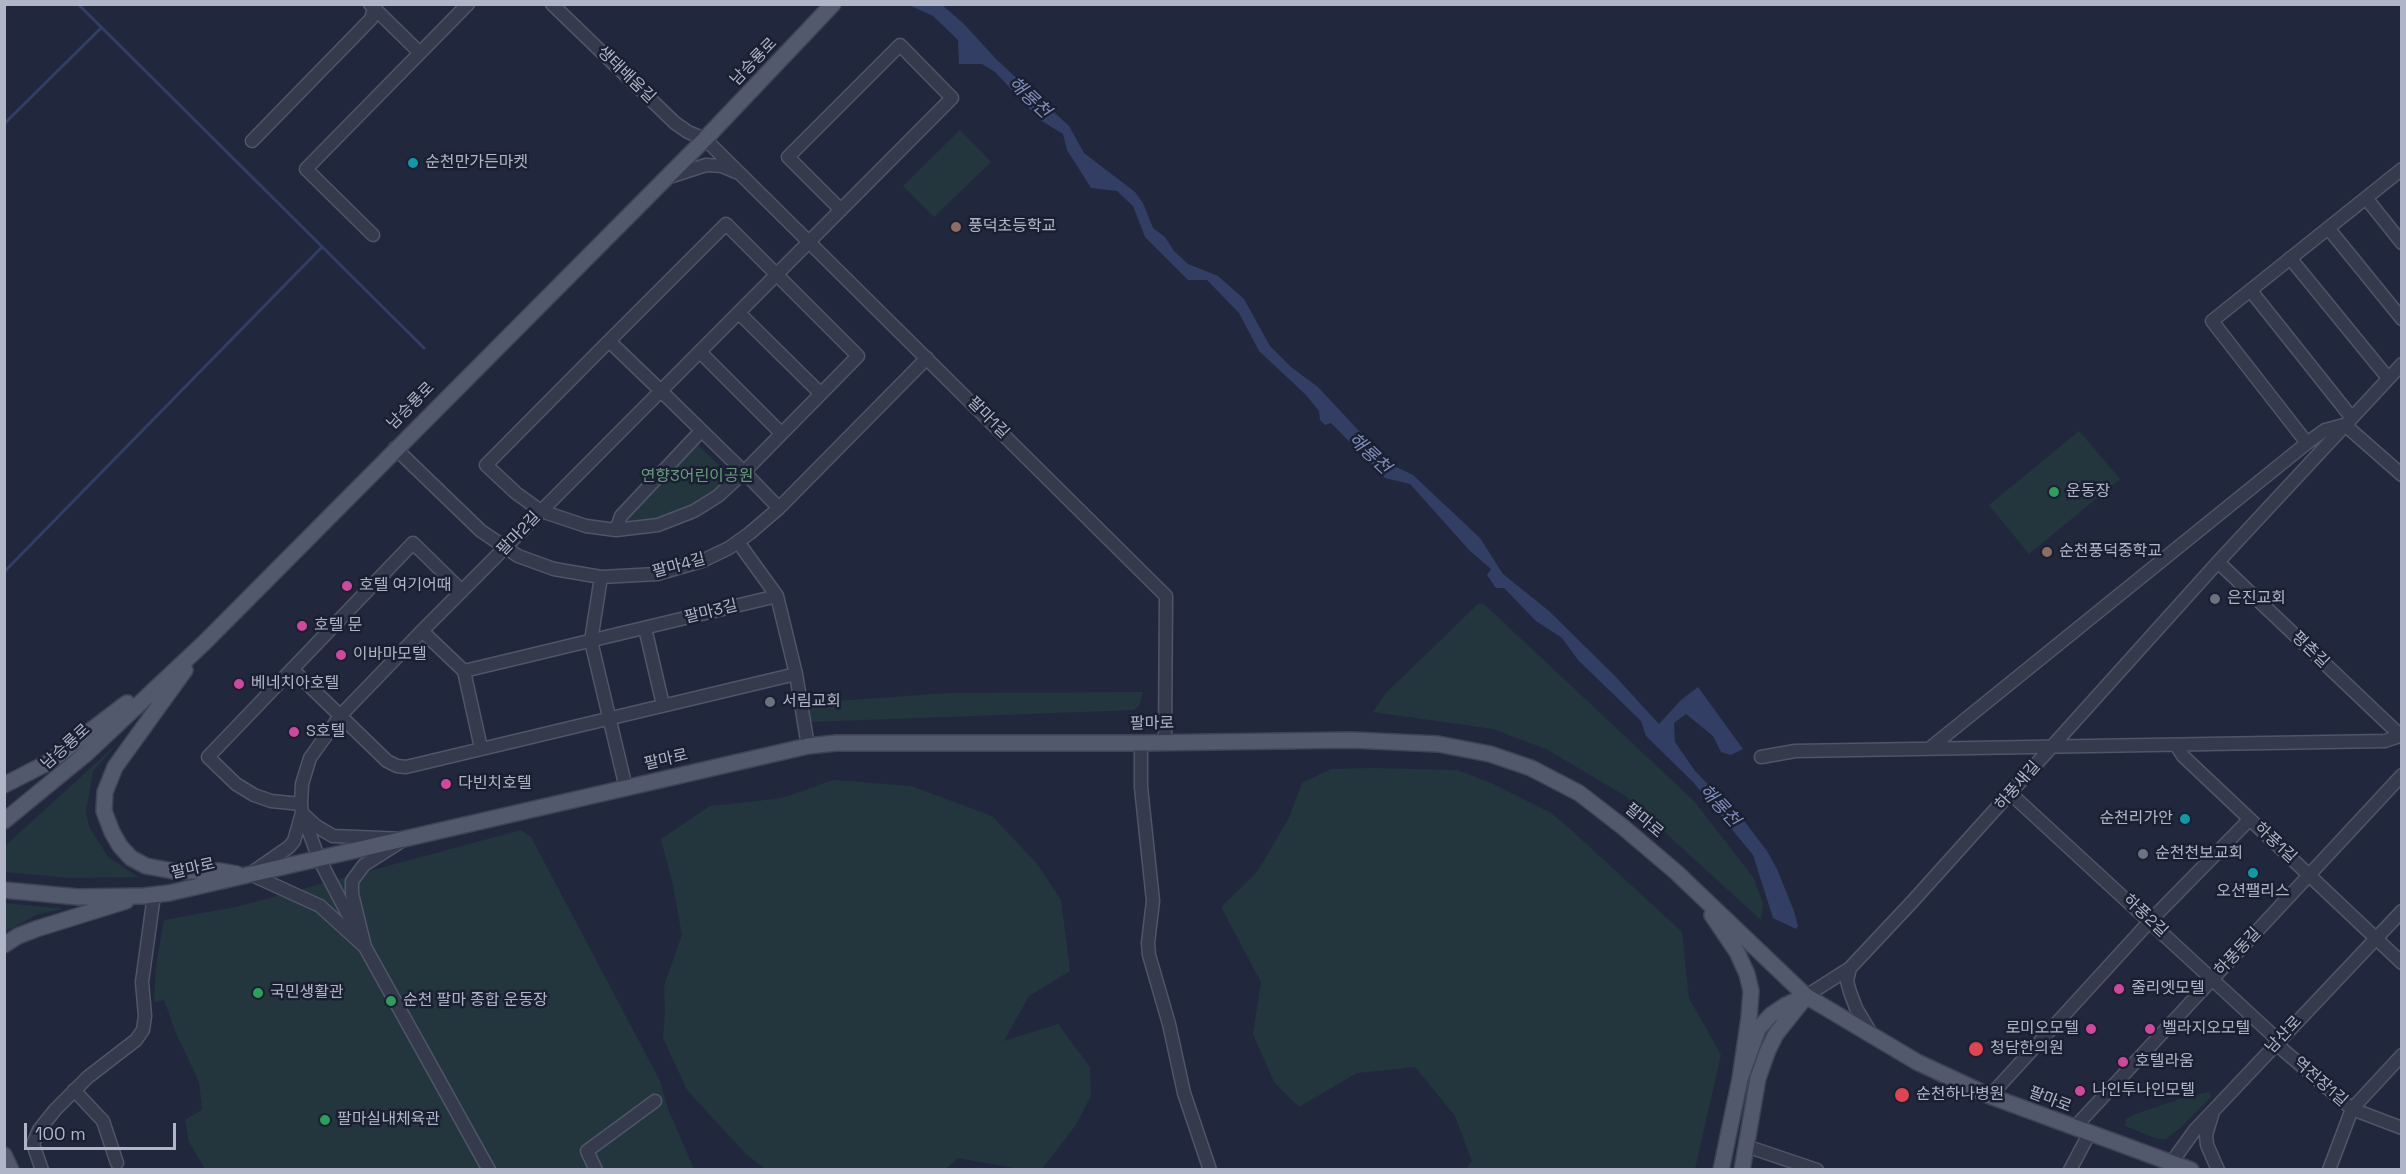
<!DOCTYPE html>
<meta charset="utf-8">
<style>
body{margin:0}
#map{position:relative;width:2406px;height:1174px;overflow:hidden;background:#21283d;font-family:"Space Grotesk",sans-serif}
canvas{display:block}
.frame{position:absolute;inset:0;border:6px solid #b0b5c8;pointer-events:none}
.scale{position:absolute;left:24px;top:1123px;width:152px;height:27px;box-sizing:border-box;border:3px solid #b0b5c8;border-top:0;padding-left:8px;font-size:18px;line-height:21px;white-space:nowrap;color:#b0b5c8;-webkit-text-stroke:4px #1a2031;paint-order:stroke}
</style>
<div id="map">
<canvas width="2406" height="1174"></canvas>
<div class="frame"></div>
<div class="scale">100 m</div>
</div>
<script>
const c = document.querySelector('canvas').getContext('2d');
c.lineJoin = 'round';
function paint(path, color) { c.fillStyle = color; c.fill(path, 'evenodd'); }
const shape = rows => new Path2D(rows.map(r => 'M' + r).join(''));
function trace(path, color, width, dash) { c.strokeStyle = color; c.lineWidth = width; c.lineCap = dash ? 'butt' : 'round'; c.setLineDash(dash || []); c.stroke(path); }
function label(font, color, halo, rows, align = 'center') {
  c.font = font + ' "Space Grotesk","Noto Sans KR",sans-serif'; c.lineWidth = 5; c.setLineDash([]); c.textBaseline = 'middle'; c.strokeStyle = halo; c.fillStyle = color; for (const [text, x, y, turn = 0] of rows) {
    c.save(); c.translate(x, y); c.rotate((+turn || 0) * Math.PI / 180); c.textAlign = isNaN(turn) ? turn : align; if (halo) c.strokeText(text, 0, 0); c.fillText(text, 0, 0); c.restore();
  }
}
const green = shape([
 [960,130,991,162,934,217,903,186],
 [2079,431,2120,479,2029,554,1989,505],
 [697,444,731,477,719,488,683,512,628,527,625,519],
 [1479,603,1485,605,1694,801,1753,877,1763,904,1761,920,1624,795,1546,749,1493,729,1373,712,1386,693],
 [1143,692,1139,706,1134,710,809,722,807,703,950,693],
 [118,743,93,771,86,812,89,827,108,857,138,877,70,878,5,872,5,846],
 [1372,768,1457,770,1491,783,1551,813,1569,828,1682,932,1689,998,1721,1055,1695,1169,1466,1169,1472,1161,1455,1116,1415,1067,1357,1073,1299,1107,1274,1082,1253,1034,1261,982,1221,907,1257,872,1289,818,1302,783,1331,769],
 [833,780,911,786,992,816,1038,865,1061,900,1070,971,1029,996,1004,1041,1058,1024,1090,1067,1091,1096,1075,1126,1042,1169,1019,1169,958,1158,946,1169,765,1169,745,1153,687,1090,663,1038,665,1014,664,986,682,935,672,881,661,839,710,806,783,798],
 [521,830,531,837,660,1081,668,1109,694,1169,205,1169,189,1142,185,1120,202,1110,199,1082,176,1033,164,1000,154,1002,156,966,164,920,236,907],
 [5,903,63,909,38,914,5,932],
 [2210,1092,2211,1097,2180,1128,2166,1139,2158,1139,2125,1126,2126,1119,2133,1115,2188,1096]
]);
const water = shape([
 [909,5,942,5,963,23,997,60,1069,126,1084,153,1135,192,1143,203,1153,228,1165,237,1174,251,1188,264,1218,276,1244,299,1270,346,1291,367,1318,387,1390,464,1413,475,1480,538,1503,574,1549,611,1615,676,1659,724,1681,700,1698,687,1743,749,1731,755,1721,752,1713,736,1686,714,1674,723,1675,742,1695,771,1745,822,1767,851,1777,869,1794,911,1798,926,1796,929,1773,918,1753,855,1693,782,1646,736,1641,721,1578,660,1562,638,1536,621,1504,588,1496,588,1487,575,1491,569,1470,551,1410,484,1385,478,1331,423,1325,425,1320,420,1319,411,1306,395,1259,351,1239,313,1207,280,1188,280,1145,237,1133,206,1117,191,1091,188,1067,150,1063,134,1040,120,995,72,982,64,959,64,958,40,933,16]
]);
const stream = shape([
 [78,4,424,348],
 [4,124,101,28],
 [4,572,322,247]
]);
const minor = shape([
 [370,4,420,53],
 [552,4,675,123,688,132,705,139,1166,596,1165,742],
 [252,141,371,19,375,4],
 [669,177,706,165,722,166,736,172],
 [2366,198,2402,243],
 [2328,228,2402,319],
 [373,235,306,169,468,4],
 [2290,258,2388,378],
 [2251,291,2352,418],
 [739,313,820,393],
 [609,341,486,465,516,493,541,511,586,526,616,530,658,525,694,511,718,496,744,472,858,356,726,224,609,341,661,391,744,472,779,508],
 [700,352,781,433],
 [2345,425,2402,475],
 [2307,443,2212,321,2402,169],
 [395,448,481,531,518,556,554,569,601,577,657,574,702,561,729,548,750,533,779,508,927,358],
 [616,530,621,516,701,431],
 [2218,562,2402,737],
 [601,577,591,641,626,788],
 [645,628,663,705],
 [422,631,464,671,481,748],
 [292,669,387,761,397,766,406,767,796,674,777,596,738,542],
 [464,671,777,596],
 [796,674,808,746],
 [1141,743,1141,787,1153,901,1148,943,1149,955,1169,1024,1184,1093,1210,1170],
 [2176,745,2183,756,2402,963],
 [1930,748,2307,443,2325,430,2344,425],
 [1761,757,1795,751,2385,741,2400,736],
 [2011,794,2278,1040],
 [301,804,271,801,254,795,236,784,208,757,413,543,462,591],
 [302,813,316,826,333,836,405,839,364,865,352,881,352,894,365,947,320,906,250,874,289,847,294,841,302,813],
 [1850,968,1847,981,1850,992,1856,1008,1872,1035],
 [1806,996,1850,968,1912,902,2218,562,2402,364],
 [2275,1043,2352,1109,2402,1128],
 [74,1090,103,1121,117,1163],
 [1990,1096,2150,921,2249,820],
 [2212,1115,2206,1135,2207,1145,2218,1170],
 [2074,1128,2402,775],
 [1746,1146,1817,1170],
 [42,1170,33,1144,39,1130,55,1110,88,1077,136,1040,143,1030,145,1016,142,982,154,895],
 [489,1170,365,947,319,859,302,813,301,804,302,784,310,758,340,716,422,631,952,98,900,45,788,157,841,210],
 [596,1170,587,1151,655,1101],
 [2070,1170,2089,1134],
 [2169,1170,2171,1163,2195,1130,2215,1109,2402,911],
 [2329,1170,2352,1109,2402,1055]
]);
const major = shape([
 [185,670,115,767,105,792,104,811,112,832,120,846,131,858,146,866,173,871,220,871,237,874],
 [4,785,51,761,127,703],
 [4,821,87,753,205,642,705,139,833,4],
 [4,890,78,897,144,896,169,893,808,746,836,743,1141,743,1351,740,1438,744,1490,754,1531,768,1579,793,1623,827,1676,872,1806,996,1917,1062,1990,1096,2191,1170],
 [1712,915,1737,952,1747,974,1751,991,1749,1018,1740,1079],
 [4,945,18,936,36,929,126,901],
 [4,1155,11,1170],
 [1721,1170,1740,1079,1758,1029,1771,1015,1786,1005,1806,996],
 [1742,1170,1758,1078,1768,1050,1776,1034,1804,999]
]);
const markers = [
 [413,163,6,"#0f9aa8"],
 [956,227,6,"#8d6e63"],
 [2054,492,6,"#2e9e5b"],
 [2047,552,6,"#8d6e63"],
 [347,586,6,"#d1479c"],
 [2215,599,6,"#6b7280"],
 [302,626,6,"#d1479c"],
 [341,655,6,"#d1479c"],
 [239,684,6,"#d1479c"],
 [770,702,6,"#6b7280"],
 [294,732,6,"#d1479c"],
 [446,784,6,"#d1479c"],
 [2185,819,6,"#0f9aa8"],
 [2143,854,6,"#6b7280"],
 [2253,873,6,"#0f9aa8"],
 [2119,989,6,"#d1479c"],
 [258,993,6,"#2e9e5b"],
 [391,1001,6,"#2e9e5b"],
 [2091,1029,6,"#d1479c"],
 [2150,1029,6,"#d1479c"],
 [1976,1049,8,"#e0444e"],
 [2123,1062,6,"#d1479c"],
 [2080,1091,6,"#d1479c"],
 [1902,1095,8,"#e0444e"],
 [325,1120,6,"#2e9e5b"]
];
const streetNames = [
 ["남승룡로",754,62,-46],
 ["생태배움길",626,75,44],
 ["남승룡로",411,406,-45],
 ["팔마1길",988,418,45],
 ["팔마2길",519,534,-46],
 ["팔마4길",679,566,-15],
 ["팔마3길",711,612,-14],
 ["평촌길",2310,650,44],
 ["팔마로",1152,724,-1],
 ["남승룡로",66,747,-42],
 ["팔마로",666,760,-13],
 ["하풍새길",2018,786,-49],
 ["팔마로",1644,821,40],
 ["하풍1길",2275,843,43],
 ["팔마로",193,869,-13],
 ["하풍2길",2145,916,43],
 ["하풍동길",2238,952,-47],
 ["남산로",2284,1035,-47],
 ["역전장1길",2320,1082,41],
 ["팔마로",2050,1100,21]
];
const poiNames = [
 ["순천만가든마켓",425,163],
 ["풍덕초등학교",968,227],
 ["운동장",2066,492],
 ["순천풍덕중학교",2059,552],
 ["호텔 여기어때",359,586],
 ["은진교회",2227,599],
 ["호텔 문",314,626],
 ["이바마모텔",353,655],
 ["베네치아호텔",251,684],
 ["서림교회",782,702],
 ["S호텔",306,732],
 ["다빈치호텔",458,784],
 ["순천리가안",2173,819,"right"],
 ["순천천보교회",2155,854],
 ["오션팰리스",2253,892,"center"],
 ["줄리엣모텔",2131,989],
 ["국민생활관",270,993],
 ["순천 팔마 종합 운동장",403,1001],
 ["로미오모텔",2079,1029,"right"],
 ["벨라지오모텔",2162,1029],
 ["청담한의원",1990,1049],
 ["호텔라움",2135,1062],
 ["나인투나인모텔",2092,1091],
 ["순천하나병원",1916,1095],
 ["팔마실내체육관",337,1120]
];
const parkNames = [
 ["연향3어린이공원",697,477]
];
const waterNames = [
 ["해룡천",1029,98,43],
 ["해룡천",1369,454,43],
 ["해룡천",1719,806,47]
];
paint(green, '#23363e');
paint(water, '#323e63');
trace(stream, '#323e63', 3);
trace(minor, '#505567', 15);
trace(major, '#3e4455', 18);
trace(minor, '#353b4d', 12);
trace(major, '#53596d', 15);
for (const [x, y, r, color] of markers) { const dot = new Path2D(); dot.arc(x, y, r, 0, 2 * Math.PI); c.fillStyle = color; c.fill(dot); trace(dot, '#1a2031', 2); }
label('16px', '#b0b5c8', '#1a2031', streetNames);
label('16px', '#b0b5c8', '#1a2031', poiNames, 'left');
label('16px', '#669b7b', '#1a2031', parkNames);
label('italic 18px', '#7e8cb7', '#1a2031', waterNames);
</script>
